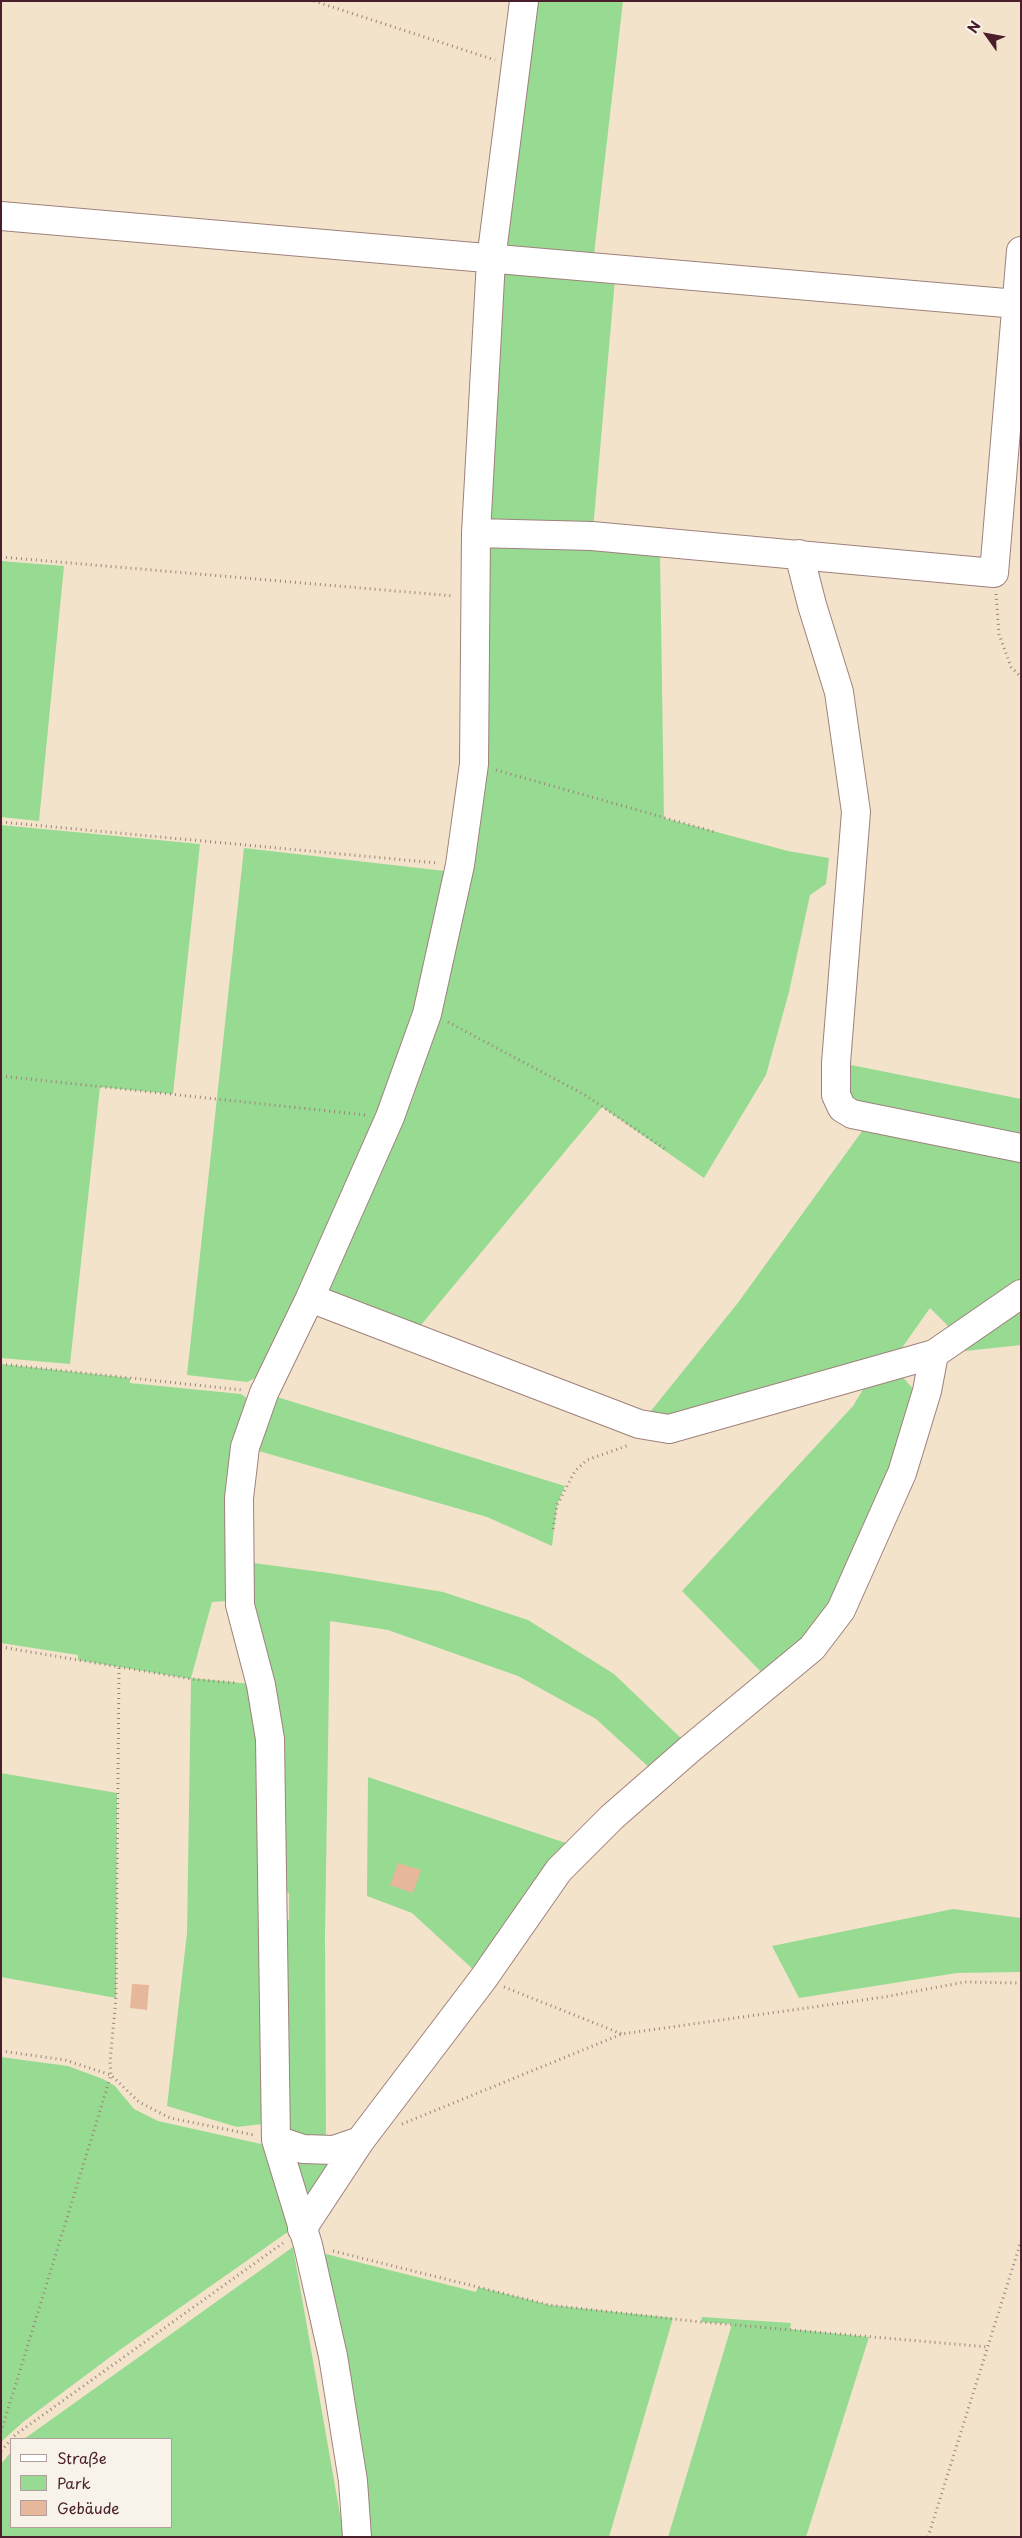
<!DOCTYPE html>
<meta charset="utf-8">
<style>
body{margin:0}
#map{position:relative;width:1022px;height:2538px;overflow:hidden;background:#f4e3cb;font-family:"Playpen Sans",sans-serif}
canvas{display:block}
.frame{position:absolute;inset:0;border:2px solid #4a1f2b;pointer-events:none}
.legend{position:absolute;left:10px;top:2438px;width:162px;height:90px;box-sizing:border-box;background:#f7f3e8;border:1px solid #b29e9c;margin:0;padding:6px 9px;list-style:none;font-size:15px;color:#4a1f2b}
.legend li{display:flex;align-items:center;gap:10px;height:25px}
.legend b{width:25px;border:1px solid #b29e9c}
.north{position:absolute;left:962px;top:10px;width:50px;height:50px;-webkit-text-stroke:4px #f7f3e8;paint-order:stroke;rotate:302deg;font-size:14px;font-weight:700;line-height:20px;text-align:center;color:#4a1f2b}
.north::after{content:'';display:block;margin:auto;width:18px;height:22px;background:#4a1f2b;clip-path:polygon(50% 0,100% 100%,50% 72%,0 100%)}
</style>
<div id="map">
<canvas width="1022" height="2538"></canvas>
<div class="frame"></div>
<ul class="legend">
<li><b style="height:6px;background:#fff"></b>Straße</li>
<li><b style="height:14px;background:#97db93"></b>Park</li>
<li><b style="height:14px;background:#e6b79b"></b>Gebäude</li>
</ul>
<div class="north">N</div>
</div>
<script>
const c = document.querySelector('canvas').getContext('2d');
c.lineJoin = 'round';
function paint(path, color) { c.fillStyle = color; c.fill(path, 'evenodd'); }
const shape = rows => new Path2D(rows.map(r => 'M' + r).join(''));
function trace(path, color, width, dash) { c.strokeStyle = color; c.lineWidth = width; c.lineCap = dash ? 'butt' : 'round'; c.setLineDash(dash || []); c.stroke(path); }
const green = shape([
 [534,1,623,1,593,263,502,252],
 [500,270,615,279,593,530,486,523],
 [484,543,660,551,664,818,788,851,829,858,826,884,810,895,789,992,766,1075,704,1178,602,1107,416,1331,342,1301,324,1287,473,837],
 [1,561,64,566,39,821,1,817],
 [1,825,200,844,173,1094,100,1087,70,1364,1,1358],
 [244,848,445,871,430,967,383,1104,266,1373,247,1382,187,1375],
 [841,1063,1021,1099,1021,1142,854,1105,842,1096],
 [868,1123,1021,1154,1021,1280,949,1327,930,1308,899,1352,674,1420,646,1417,737,1304],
 [1021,1306,1021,1345,947,1353],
 [1,1364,130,1378,130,1383,241,1394,251,1401,227,1601,212,1602,191,1678,261,1685,262,2124,237,2127,167,2106,187,1933,191,1679,78,1660,78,1655,1,1643],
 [900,1374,915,1391,893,1463,843,1585,810,1635,764,1675,682,1591,853,1406,868,1381],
 [264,1393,565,1486,557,1505,552,1546,487,1517,245,1447],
 [246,1562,329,1573,443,1592,528,1620,614,1674,684,1741,652,1770,596,1719,518,1676,388,1630,330,1621,325,1935,326,2145,283,2135,279,1927,289,1920,289,1893,279,1891,258,1628],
 [1,1773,117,1793,116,1998,1,1977],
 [368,1777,569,1844,477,1973,412,1913,367,1896],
 [953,1909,1021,1918,1021,1972,957,1973,799,1998,772,1946],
 [1,2057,68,2066,103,2079,115,2086,134,2109,158,2121,270,2146,292,2229,121,2349,23,2422,1,2442],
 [287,2156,343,2158,305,2216],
 [293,2247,344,2537,1,2537,1,2464,11,2452,11,2527,171,2527,171,2439,24,2439],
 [326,2254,476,2292,478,2287,550,2305,673,2318,609,2537,364,2537,318,2265],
 [702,2317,791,2323,790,2329,869,2337,806,2537,668,2537,732,2324,701,2322]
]);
const building = shape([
 [398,1863,421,1870,413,1893,390,1885],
 [132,1984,149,1985,147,2010,130,2008]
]);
const path = shape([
 [314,1,495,60],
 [1,557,454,596],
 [996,594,999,634,1011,667,1021,677],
 [496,770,715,832],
 [1,822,437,863],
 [448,1022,585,1095,665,1149],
 [1,1076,366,1115],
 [1,1364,242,1390],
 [553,1529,557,1505,575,1471,587,1460,629,1445],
 [1,1647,191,1679,238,1683],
 [504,1987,622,2034],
 [1,2051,65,2060,111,2075,139,2102,170,2118,254,2135],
 [402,2124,622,2034,884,1997,965,1982,1021,1983],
 [333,2251,550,2305,701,2322,988,2347],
 [1,2432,111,2075,110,2062,116,1998,119,1666],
 [1,2451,15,2435,283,2243],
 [928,2537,1021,2241]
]);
const minor = shape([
 [1,216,1017,304],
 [476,533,592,536,994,573,1021,251],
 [799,554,812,605,839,692,856,812,836,1063,836,1095,842,1108,852,1114,1021,1148],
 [310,1298,639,1424,669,1429,934,1354,1021,1294],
 [276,2140,303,2149,334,2150,360,2141],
 [302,2229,360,2141,483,1979,559,1870,612,1817,691,1748,812,1648,841,1610,902,1473,927,1391,934,1354],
 [357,2537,353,2481,333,2356,308,2245,276,2140,270,1739,261,1685,240,1605,239,1498,245,1447,264,1393,310,1298,390,1117,427,1014,460,865,474,764,476,533,491,260,524,1]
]);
paint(green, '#97db93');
paint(building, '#e6b79b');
trace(minor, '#9f817b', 30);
trace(path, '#9f817b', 3, [1, 4]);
trace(minor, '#fff', 28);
</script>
